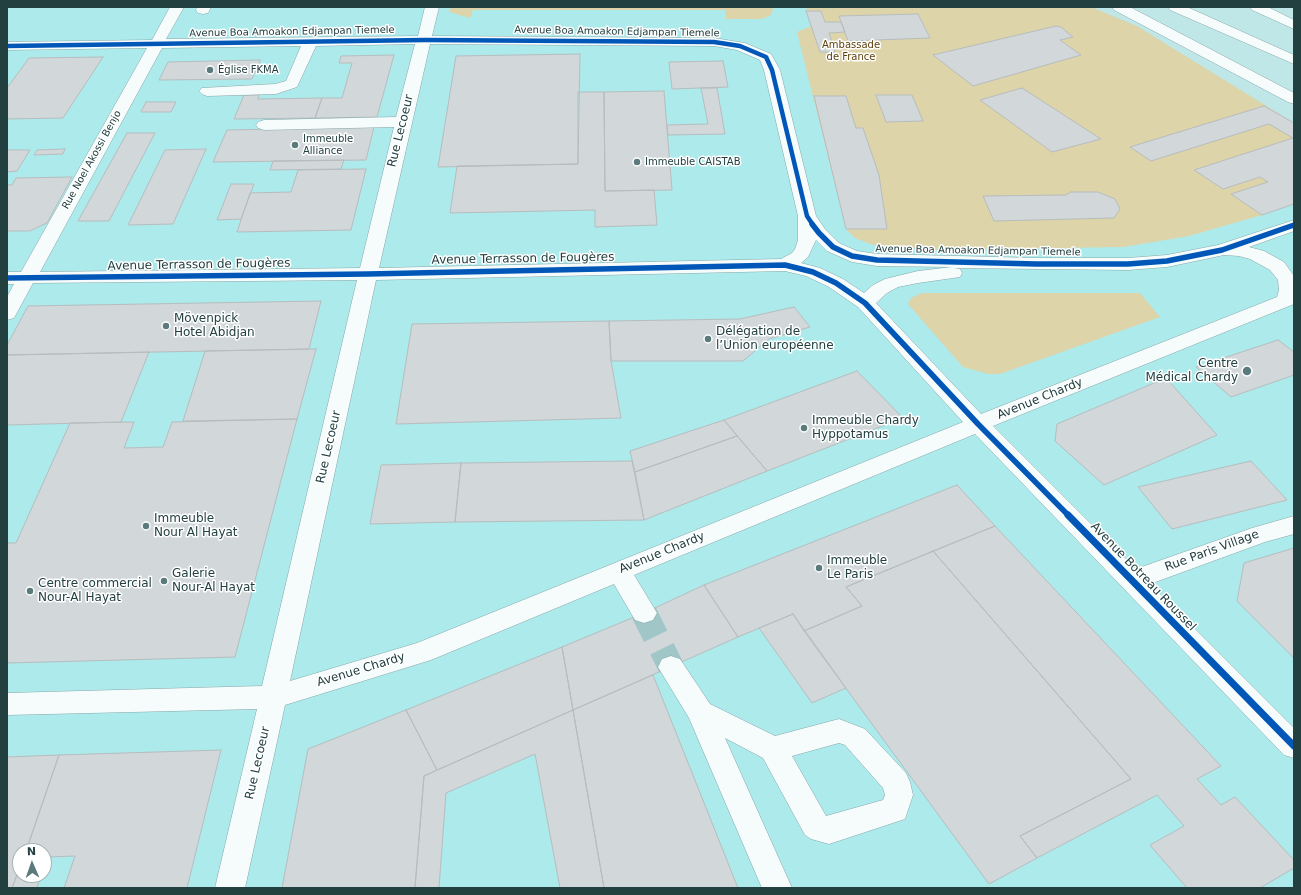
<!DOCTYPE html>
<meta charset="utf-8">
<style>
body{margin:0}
#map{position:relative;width:1301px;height:895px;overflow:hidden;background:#c0e7e8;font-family:"DejaVu Sans",sans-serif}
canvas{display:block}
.frame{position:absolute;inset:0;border:8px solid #234041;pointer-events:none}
.north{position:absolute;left:12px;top:843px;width:40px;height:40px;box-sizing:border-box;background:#fff;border:1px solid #a7b3b3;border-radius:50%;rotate:358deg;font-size:11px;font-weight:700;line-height:16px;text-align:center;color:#234041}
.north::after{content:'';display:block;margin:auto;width:14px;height:18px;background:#5a7a7b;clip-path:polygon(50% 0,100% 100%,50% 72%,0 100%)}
</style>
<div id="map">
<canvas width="1301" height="895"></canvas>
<div class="frame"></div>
<div class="north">N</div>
</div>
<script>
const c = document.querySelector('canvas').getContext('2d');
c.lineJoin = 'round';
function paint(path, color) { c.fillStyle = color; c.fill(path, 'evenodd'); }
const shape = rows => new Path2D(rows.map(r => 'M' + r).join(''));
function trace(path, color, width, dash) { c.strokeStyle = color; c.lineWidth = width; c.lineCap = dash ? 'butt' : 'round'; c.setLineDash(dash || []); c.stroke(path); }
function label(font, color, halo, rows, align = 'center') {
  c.font = font + ' "DejaVu Sans",sans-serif'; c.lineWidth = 3; c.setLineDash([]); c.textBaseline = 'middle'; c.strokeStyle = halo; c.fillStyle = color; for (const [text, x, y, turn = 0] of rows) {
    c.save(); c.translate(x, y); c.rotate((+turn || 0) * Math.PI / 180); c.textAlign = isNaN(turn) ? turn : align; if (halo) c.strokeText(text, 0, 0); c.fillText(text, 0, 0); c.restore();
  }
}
const built = shape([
 [7,7,1091,7,1137,26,1294,123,1294,888,7,888],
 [20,851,44,851,44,875,20,875]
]);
const green = shape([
 [451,7,772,7,773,10,771,15,762,19,726,19,725,10,473,10,470,18,449,12],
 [806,7,1091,7,1137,26,1294,123,1294,204,1262,215,1189,236,1124,247,932,250,873,245,855,238,846,229,797,32,812,26],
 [922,293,1140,293,1160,317,1000,374,988,374,963,367,908,304,911,298]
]);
const building = shape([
 [806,11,821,11,825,22,841,22,845,32,829,33,835,52,820,52,806,11],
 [918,14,930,38,848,41,839,16,918,14],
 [1056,26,1061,27,1073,37,1060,40,1081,55,973,86,933,55,1056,26],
 [580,54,578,164,438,167,456,56,580,54],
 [394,55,377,117,315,118,322,98,342,98,352,63,339,63,341,56,394,55],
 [103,57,63,118,7,119,7,88,29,58,103,57],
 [260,60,252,79,159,80,168,62,260,60],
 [723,61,728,87,672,89,669,62,723,61],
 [701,88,717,88,725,134,668,135,667,125,708,124,701,88],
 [1022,88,1101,139,1052,152,980,100,1022,88],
 [664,91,672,190,605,191,604,92,664,91],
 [578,92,604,92,605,191,654,190,657,225,595,227,595,210,450,213,457,166,578,164,578,92],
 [244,95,259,95,258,99,322,98,315,118,234,119,244,95],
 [876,95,912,95,923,121,886,122,876,95],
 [814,96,846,96,856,128,863,128,879,175,887,229,846,229,814,96],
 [146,102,176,102,171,112,141,112,146,102],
 [1264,106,1294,123,1294,204,1262,215,1231,194,1268,182,1260,177,1223,189,1194,170,1293,138,1269,124,1151,161,1130,147,1264,106],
 [374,127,366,160,213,162,227,130,374,127],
 [127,133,155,133,109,221,78,221,127,133],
 [65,149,63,154,34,155,37,150,65,149],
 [206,149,173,224,128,225,165,150,206,149],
 [7,150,30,150,17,171,7,172,7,150],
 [344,160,341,169,270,170,273,161,344,160],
 [366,169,351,230,237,232,250,193,291,192,298,170,366,169],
 [72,177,47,223,30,231,7,231,7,185,12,185,16,178,72,177],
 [231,184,254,184,241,219,217,220,231,184],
 [1071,192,1098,192,1115,199,1120,209,1114,218,994,221,983,196,1066,195,1071,192],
 [321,301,309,349,7,355,7,345,28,306,321,301],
 [794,307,810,327,769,339,743,361,611,361,609,321,740,319,794,307],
 [609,321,611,361,621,418,396,424,412,324,609,321],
 [1278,340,1294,352,1294,375,1231,397,1196,367,1278,340],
 [316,349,297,419,183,421,205,351,316,349],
 [149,352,121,422,7,425,7,355,149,352],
 [857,371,903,418,767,471,724,420,857,371],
 [1166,378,1217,435,1104,485,1055,441,1057,424,1166,378],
 [297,419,235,657,7,663,7,543,16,543,70,423,134,422,124,448,163,447,172,422,297,419],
 [724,420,737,436,635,472,630,451,724,420],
 [737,436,767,471,644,520,635,472,737,436],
 [632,461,644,520,455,522,461,463,632,461],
 [1251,461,1287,500,1172,529,1138,487,1251,461],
 [461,463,455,522,370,524,381,465,461,463],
 [957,485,995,526,846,587,862,606,804,631,793,614,738,637,704,585,957,485],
 [995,526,1221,766,1197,779,1221,805,1235,797,1294,860,1294,868,1260,888,1187,888,1150,845,1184,826,1157,795,1037,858,1020,836,1131,779,933,551,995,526],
 [1294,548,1294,658,1237,601,1244,563,1294,548],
 [933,551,1131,779,1020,836,1037,858,989,884,804,631,862,606,846,587,933,551],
 [704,585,738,637,573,710,562,647,644,613,704,585],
 [793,614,846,688,812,703,759,628,793,614],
 [562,647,573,710,437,770,406,710,562,647],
 [653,675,738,888,604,888,573,710,653,675],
 [406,710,437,770,424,776,415,888,282,888,308,749,406,710],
 [573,710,604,888,560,888,535,754,446,793,439,888,415,888,424,776,573,710],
 [221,750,187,888,64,888,75,856,47,857,44,867,44,851,26,851,59,755,221,750],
 [59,755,26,851,20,851,20,867,12,888,7,888,7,757,59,755],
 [20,867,20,875,41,875,37,888,12,888,20,867]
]);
const minorTunnel = shape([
 [644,613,671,667]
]);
const minor = shape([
 [170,7,184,7,166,39,418,36,425,7,439,7,432,36,714,38,745,43,771,54,780,70,816,216,825,229,839,243,857,251,877,254,1036,258,1128,258,1167,255,1218,245,1294,220,1294,231,1249,247,1264,251,1284,262,1294,276,1294,304,993,426,1136,569,1252,528,1294,516,1294,534,1265,542,1150,584,1294,728,1294,758,1284,755,975,434,634,575,657,613,653,620,644,623,635,620,614,584,431,660,285,705,245,888,215,888,257,709,7,715,7,693,262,686,357,280,33,283,14,318,7,320,7,297,14,284,7,284,7,272,21,272,147,48,7,50,7,42,152,40,170,7],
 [415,44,396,117,264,120,258,122,256,125,258,128,264,130,394,127,360,268,40,272,162,48,301,46,286,81,275,84,202,88,199,91,202,94,207,96,276,94,297,87,316,46,415,44],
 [430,44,714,46,737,50,760,60,764,70,798,216,798,240,795,249,792,253,781,259,379,268,430,44],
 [816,240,827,251,852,262,877,266,952,267,918,271,885,279,873,285,864,293,843,279,820,268,801,263,808,257,816,240],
 [1224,255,1239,256,1250,259,1270,270,1278,280,1279,290,1277,297,981,414,876,303,887,293,898,287,918,283,960,277,962,273,960,269,954,268,1128,270,1167,267,1224,255],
 [785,271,806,276,829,287,858,307,963,422,417,643,290,681,376,280,785,271],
 [197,7,211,7,208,13,203,14,198,13,196,10,197,7],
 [671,656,680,659,710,704,775,736,839,719,865,729,906,773,910,782,913,795,905,819,829,844,811,839,805,835,763,758,725,738,792,888,762,888,689,718,658,667,662,659,671,656],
 [839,743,845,745,883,788,885,795,883,800,826,816,792,756,839,743]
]);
const highway = shape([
 [1112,7,1130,7,1294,93,1294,104,1288,102,1114,10,1112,7],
 [1168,7,1187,7,1294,55,1294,64,1170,10,1168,7],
 [1250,7,1268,7,1294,20,1294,29,1252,10,1250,7]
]);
const cyclewayFar2 = shape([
 [7,46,425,40,714,42,740,46,766,57,772,70,807,216,813,225]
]);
const cyclewayFar1 = shape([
 [812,224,819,233,833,247,852,256,877,260,1036,264,1128,264,1167,261,1222,250,1294,225],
 [7,278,368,274,785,265,813,272,836,283,865,303,978,424,1069,516]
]);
const cycleway = shape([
 [1068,515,1294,746]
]);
const markers = [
 [210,70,4,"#5a7a7b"],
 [295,145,4,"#5a7a7b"],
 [637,162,4,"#5a7a7b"],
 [166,326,4,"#5a7a7b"],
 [708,339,4,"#5a7a7b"],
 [1247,371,5,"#5a7a7b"],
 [804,428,4,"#5a7a7b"],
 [146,526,4,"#5a7a7b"],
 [819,568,4,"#5a7a7b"],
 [164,581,4,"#5a7a7b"],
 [30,591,4,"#5a7a7b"]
];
const farStreetnames = [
 ["Avenue Boa Amoakon Edjampan Tiemele",292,32,-1],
 ["Avenue Boa Amoakon Edjampan Tiemele",617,32,1],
 ["Rue Noel Akossi Benjo",92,160,-61],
 ["Avenue Boa Amoakon Edjampan Tiemele",978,251,1]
];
const farParknames = [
 ["Ambassade",851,45],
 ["de France",851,57]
];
const farPoinames = [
 ["Église FKMA",218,70],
 ["Immeuble",303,139],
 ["Alliance",303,151],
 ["Immeuble CAISTAB",645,162]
];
const streetNames = [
 ["Rue Lecoeur",401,131,-76],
 ["Avenue Terrasson de Fougères",523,259,-1],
 ["Avenue Terrasson de Fougères",199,265,-1],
 ["Avenue Chardy",1040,399,-22],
 ["Rue Lecoeur",329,447,-77],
 ["Rue Paris Village",1212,551,-20],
 ["Avenue Chardy",662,553,-22],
 ["Avenue Botreau Roussel",1143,577,46],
 ["Avenue Chardy",361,670,-17],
 ["Rue Lecoeur",258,763,-77]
];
const poiNames = [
 ["Mövenpick",174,319],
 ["Hotel Abidjan",174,333],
 ["Délégation de",716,332],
 ["l’Union européenne",716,346],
 ["Centre",1238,364,"right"],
 ["Médical Chardy",1238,378,"right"],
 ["Immeuble Chardy",812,421],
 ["Hyppotamus",812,435],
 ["Immeuble",154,519],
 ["Nour Al Hayat",154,533],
 ["Immeuble",827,561],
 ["Le Paris",827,575],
 ["Galerie",172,574],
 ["Nour-Al Hayat",172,588],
 ["Centre commercial",38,584],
 ["Nour-Al Hayat",38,598]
];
paint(built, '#aceaec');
paint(green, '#ddd4aa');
paint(building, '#d2d8d9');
trace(building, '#b7bdbe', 1);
trace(minorTunnel, '#a1c6c7', 26, [26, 14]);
trace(minor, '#88a8a9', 1);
trace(highway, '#88a8a9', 1);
paint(minor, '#f6fbfc');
paint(highway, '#f6fbfc');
trace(cyclewayFar2, '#0057b8', 4.5);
trace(cyclewayFar1, '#0057b8', 5.5);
trace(cycleway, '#0057b8', 7);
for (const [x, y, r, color] of markers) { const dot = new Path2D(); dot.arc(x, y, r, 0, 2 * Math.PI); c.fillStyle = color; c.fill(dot); trace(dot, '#fff', 1.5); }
label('10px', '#234041', '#fff', farStreetnames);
label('10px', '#5d410c', '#fff', farParknames);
label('10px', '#234041', '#fff', farPoinames, 'left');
label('12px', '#234041', '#fff', streetNames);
label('12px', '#234041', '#fff', poiNames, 'left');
</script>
